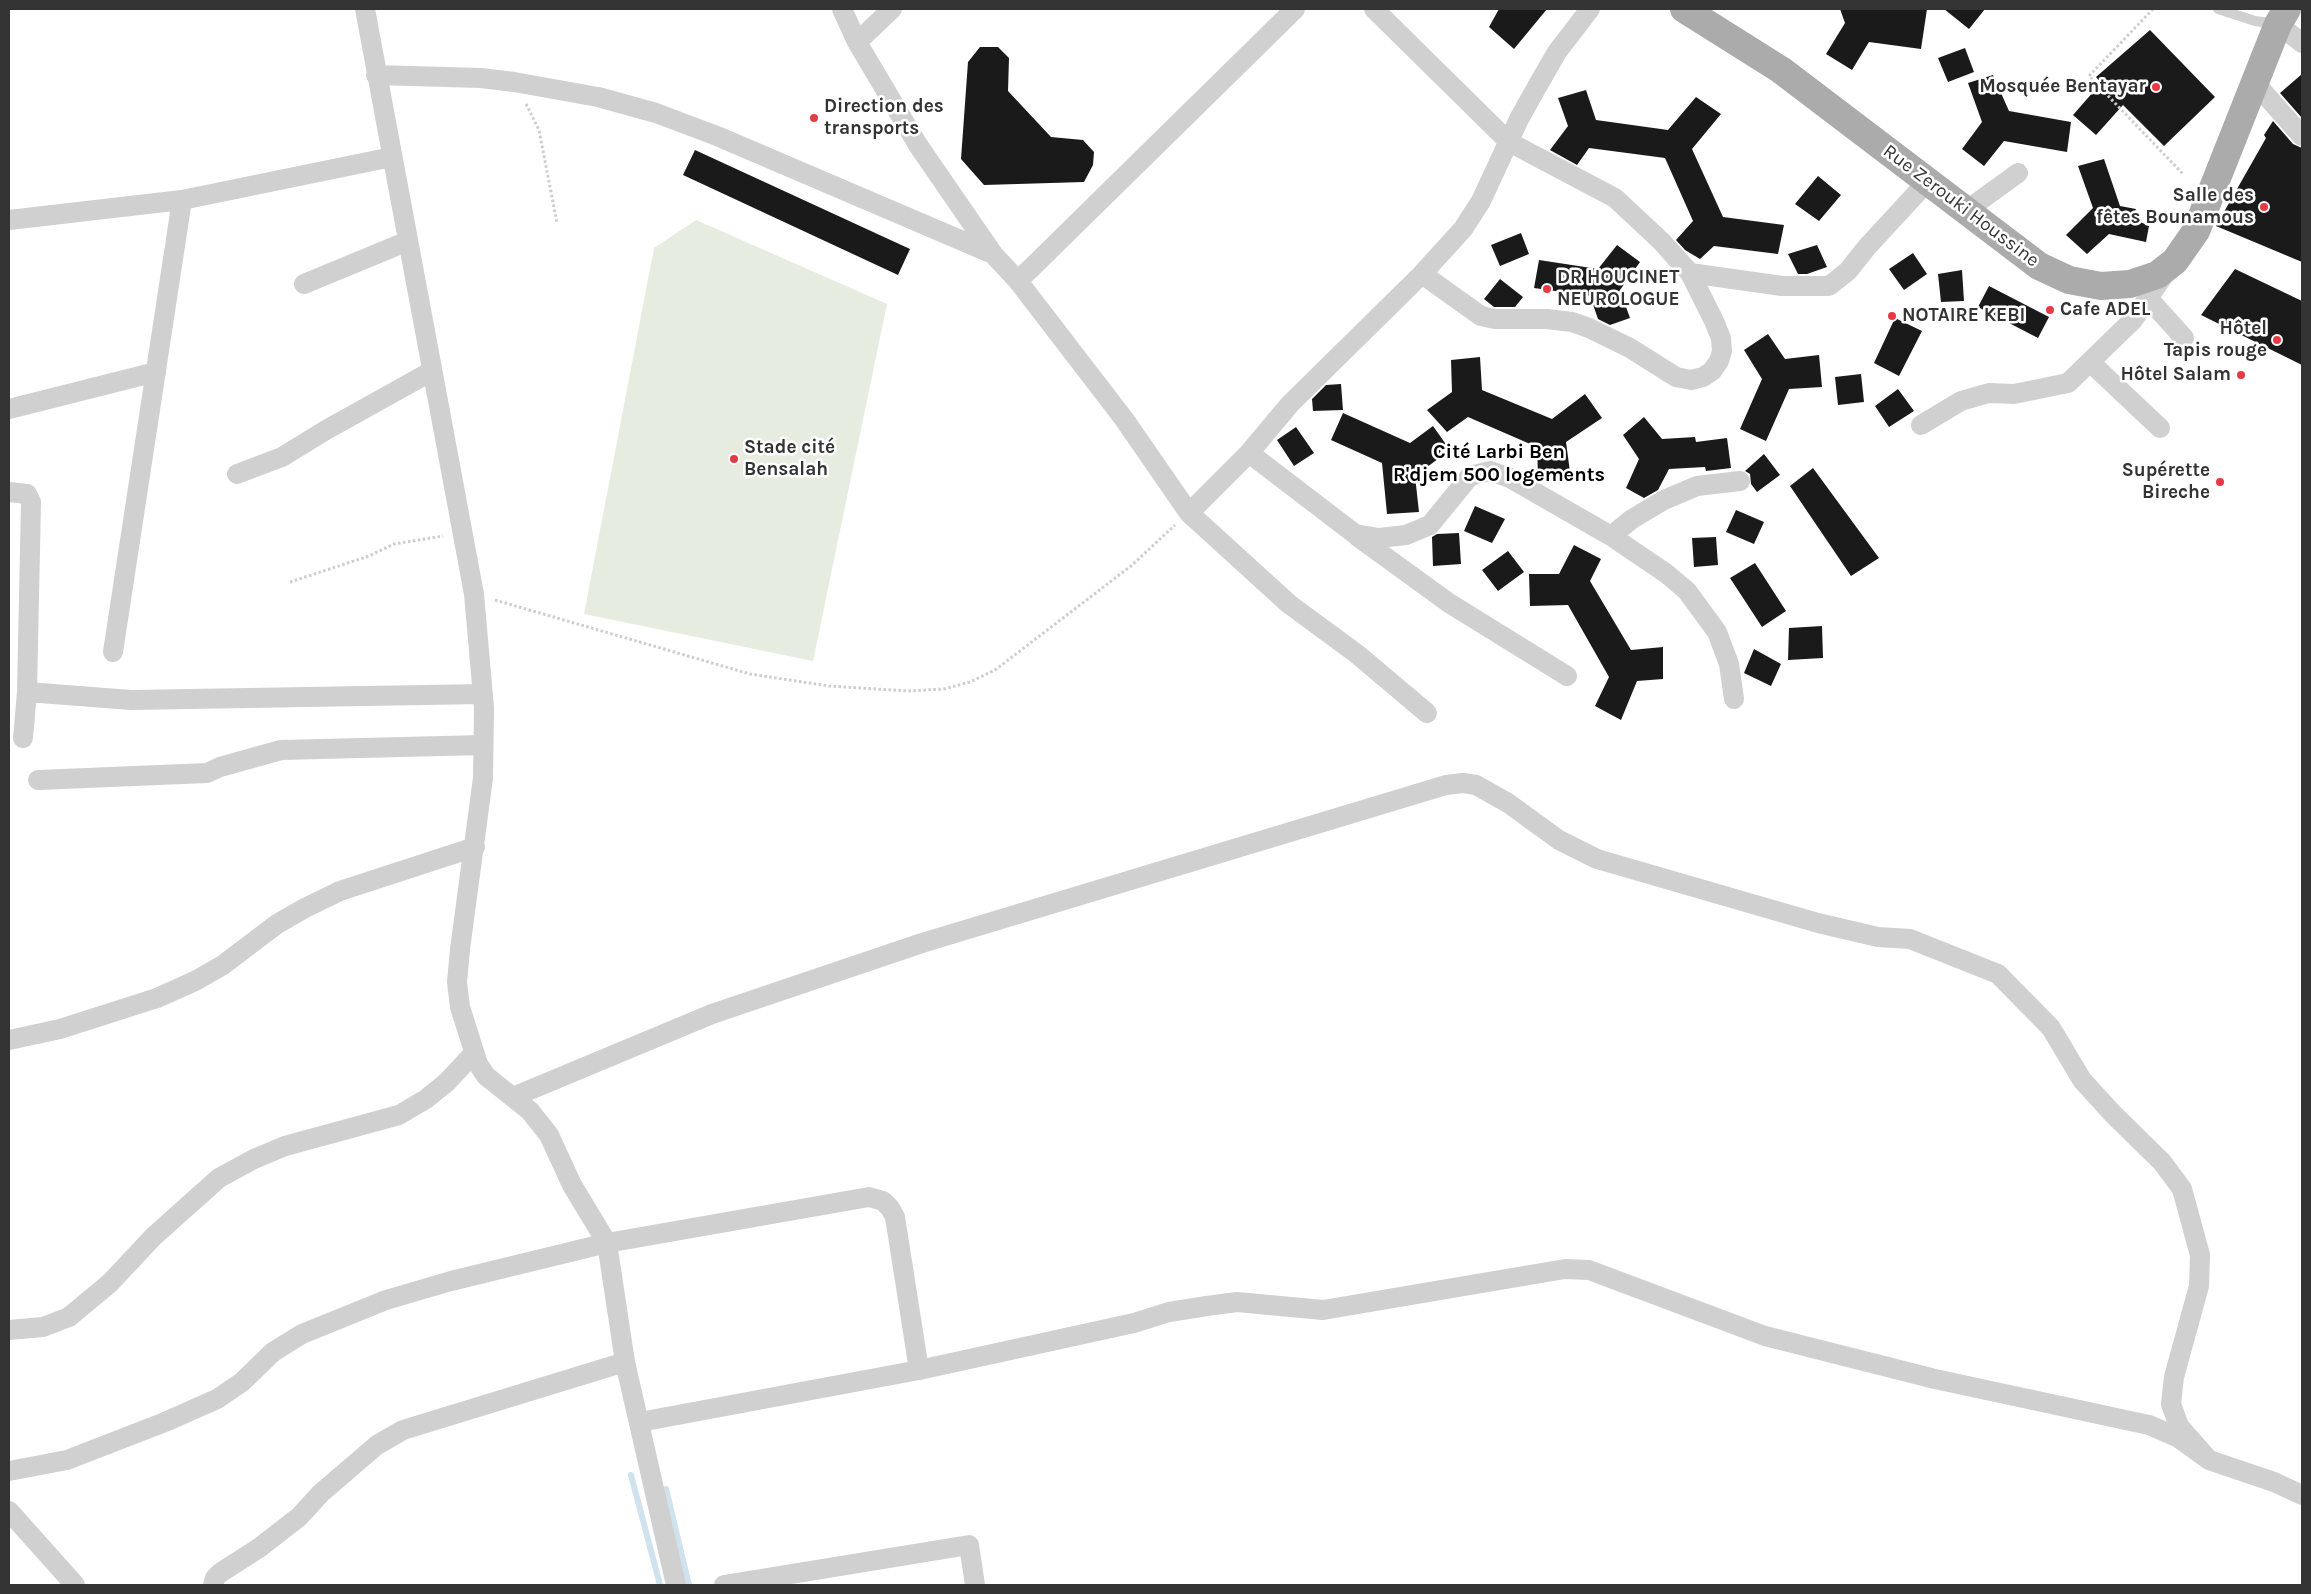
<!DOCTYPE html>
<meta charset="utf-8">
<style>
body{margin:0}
#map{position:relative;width:2311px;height:1594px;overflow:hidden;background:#fff;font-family:Karla,sans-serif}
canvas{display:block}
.frame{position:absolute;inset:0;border:10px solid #333;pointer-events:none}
</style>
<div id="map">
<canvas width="2311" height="1594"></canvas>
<div class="frame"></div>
</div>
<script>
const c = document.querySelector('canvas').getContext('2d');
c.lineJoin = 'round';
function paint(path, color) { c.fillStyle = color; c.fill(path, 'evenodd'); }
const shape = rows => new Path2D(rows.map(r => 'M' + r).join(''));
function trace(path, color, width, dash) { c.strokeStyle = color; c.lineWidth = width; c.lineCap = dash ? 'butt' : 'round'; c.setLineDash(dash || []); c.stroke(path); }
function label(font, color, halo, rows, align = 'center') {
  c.font = font + ' Karla,sans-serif'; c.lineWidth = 5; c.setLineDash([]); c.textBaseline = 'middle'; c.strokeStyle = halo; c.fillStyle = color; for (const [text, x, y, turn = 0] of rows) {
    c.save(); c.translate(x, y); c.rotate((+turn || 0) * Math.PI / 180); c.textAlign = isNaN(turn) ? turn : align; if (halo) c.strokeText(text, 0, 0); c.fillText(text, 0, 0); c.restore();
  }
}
const green = shape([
 [696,220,887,304,813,661,584,614,654,248]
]);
const stream = shape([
 [631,1475,660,1585],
 [666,1489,689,1585]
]);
const building = shape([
 [1499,9,1547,9,1514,49,1489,27],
 [1840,9,1927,9,1921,49,1869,42,1852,70,1826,54,1845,23],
 [1944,9,1985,9,1969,29],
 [2150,30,2215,97,2164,146,2123,105,2096,135,2073,115,2101,83,2096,77],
 [980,47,998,47,1009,58,1008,91,1051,137,1083,140,1094,152,1093,165,1084,182,984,185,961,159,968,62],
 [1965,48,1974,72,1948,82,1938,58],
 [2302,74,2302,118,2280,93],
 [1993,75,2009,111,2071,122,2067,152,2004,141,1984,166,1962,149,1982,122,1968,83],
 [1586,90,1596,120,1668,130,1696,97,1721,114,1692,149,1723,217,1784,225,1778,254,1714,246,1700,259,1685,250,1676,240,1693,221,1665,158,1589,148,1577,165,1550,150,1568,126,1558,98],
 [2273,121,2293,144,2302,148,2302,262,2216,226,2266,138,2264,135],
 [695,150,910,249,898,275,683,175],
 [2104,159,2120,206,2136,209,2132,218,2149,226,2146,242,2109,234,2087,254,2066,235,2093,208,2078,166],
 [1818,176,1841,195,1819,221,1795,204],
 [1521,233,1529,254,1500,266,1491,245],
 [1617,245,1640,262,1620,290,1630,318,1610,325,1598,319,1590,296,1534,288,1539,260,1598,269],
 [1817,245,1827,267,1807,274,1798,274,1788,254],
 [1913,253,1927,274,1904,290,1889,269],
 [2235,269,2302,301,2302,365,2201,315],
 [1962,270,1964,301,1941,302,1938,274],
 [1500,279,1523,297,1515,307,1494,307,1484,299],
 [1989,286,2049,317,2038,338,1978,307],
 [1895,318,1922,331,1899,376,1874,363],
 [1768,334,1785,359,1819,355,1822,387,1789,389,1766,441,1740,429,1762,379,1744,350],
 [1480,357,1482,390,1552,419,1585,394,1602,418,1566,442,1570,472,1538,475,1537,447,1468,417,1447,432,1427,410,1452,392,1451,360],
 [1861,374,1864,402,1838,405,1835,377],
 [1341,384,1343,410,1313,411,1312,399,1326,385],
 [1898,389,1914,411,1889,427,1875,406],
 [1343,413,1410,443,1433,426,1450,450,1415,476,1419,512,1387,514,1382,463,1331,440],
 [1644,417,1662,439,1695,437,1696,442,1727,438,1731,468,1706,471,1705,467,1669,469,1658,490,1644,498,1626,488,1639,459,1623,435],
 [1296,427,1314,453,1294,466,1277,440],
 [1764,454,1780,475,1757,492,1751,484,1750,474,1745,471],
 [1813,468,1879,558,1851,576,1790,486],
 [1475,506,1505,519,1492,543,1464,531],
 [1736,510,1764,522,1754,544,1726,532],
 [1459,533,1461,564,1433,566,1432,537,1437,534],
 [1716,537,1718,565,1694,567,1692,538],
 [1574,545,1601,559,1590,581,1631,650,1663,647,1663,679,1637,681,1621,720,1595,706,1609,677,1568,605,1530,606,1529,574,1559,574],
 [1508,551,1524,572,1498,591,1482,570],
 [1755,563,1786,611,1762,627,1730,578],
 [1822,626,1823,658,1788,660,1789,628],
 [1754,649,1781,664,1771,686,1744,673]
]);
const path = shape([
 [2153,9,2089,76,2183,174],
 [526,104,539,130,557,223],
 [290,582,369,556,394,544,443,536],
 [495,600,750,674,829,686,908,691,944,689,970,682,995,670,1131,566,1175,525]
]);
const lane = shape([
 [2218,9,2255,21,2277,24]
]);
const street = shape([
 [365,9,474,594,484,708,483,778,460,949,457,982,460,1007,478,1064,486,1076,530,1111,549,1135,572,1185,607,1243,625,1362,676,1585],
 [842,9,857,42,918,145,993,254,1018,281,1124,419,1189,513,1289,604,1357,654,1427,713],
 [1374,9,1509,142,1615,198,1661,241,1690,273,1714,321,1721,338,1722,351,1719,361,1712,371,1703,377,1691,380,1676,377,1630,348,1589,328,1572,322,1547,319,1495,319,1481,316,1422,274],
 [2278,24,2302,43],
 [857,42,892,9],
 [376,75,481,78,514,82,598,97,656,113,717,136,993,254],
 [2255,83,2302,136],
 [1967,210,2018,173],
 [9,220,182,200,392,157],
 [1690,273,1782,286,1829,286,1848,271,1867,247,1927,182],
 [1018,281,1295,9],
 [304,284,408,241],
 [2148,298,2184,338],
 [2090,362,2160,428],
 [9,409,156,372],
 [1921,425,1961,401,1989,393,2014,394,2068,383,2133,320,2168,269],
 [1249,453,1355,534,1379,538,1406,535,1430,525,1470,476,1490,471,1510,478,1611,536,1667,574,1687,591,1717,632,1729,664,1734,699],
 [237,474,282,457,326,430,432,371],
 [9,492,27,494,31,502,27,692,23,738],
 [1189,513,1249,453,1290,404,1422,274,1463,229,1481,201,1519,119,1538,85,1557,52,1590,9],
 [1611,536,1632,519,1664,500,1697,486,1740,481],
 [1358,537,1449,603,1567,676],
 [113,652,182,200],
 [27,692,131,700,483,694],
 [38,780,207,773,220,767,281,750,483,745],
 [9,1040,60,1029,157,998,195,981,223,965,277,924,305,908,340,891,475,847],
 [513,1097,712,1014,922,943,1446,785,1463,783,1476,785,1508,803,1559,840,1597,859,1818,923,1878,937,1910,939,1998,974,2051,1028,2082,1080,2113,1114,2162,1162,2182,1189,2200,1255,2199,1286,2174,1377,2171,1404,2179,1426,2209,1460],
 [9,1330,43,1327,69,1317,110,1283,153,1237,219,1178,254,1159,285,1146,399,1115,426,1099,447,1082,474,1053],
 [640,1422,919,1370,1134,1323,1169,1312,1207,1306,1237,1302,1323,1310,1565,1269,1589,1270,1765,1336,1935,1379,2149,1425,2177,1437,2209,1460,2274,1482,2302,1495],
 [9,1471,67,1460,165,1422,217,1399,242,1382,273,1352,302,1334,386,1300,451,1281,607,1243,869,1197,883,1201,890,1208,895,1217,919,1370],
 [9,1511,75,1585],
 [213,1585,215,1578,220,1573,259,1548,299,1517,321,1493,377,1445,403,1430,625,1362],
 [724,1585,969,1545,975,1585]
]);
const primary = shape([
 [1684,9,1781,70,2039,266,2069,280,2101,286,2130,284,2157,275,2175,261,2196,231,2278,24,2287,9]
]);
const markers = [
 [2156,87,5,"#e63946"],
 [814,118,5,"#e63946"],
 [2264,207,5,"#e63946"],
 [1547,289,5,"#e63946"],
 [2050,310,5,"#e63946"],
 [1892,316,5,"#e63946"],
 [2277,340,5,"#e63946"],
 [2241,375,5,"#e63946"],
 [734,459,5,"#e63946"],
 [2220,482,5,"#e63946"]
];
const poiNames = [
 ["Mosquée Bentayar",2146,87],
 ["Direction des",824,107,"left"],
 ["transports",824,129,"left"],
 ["Salle des",2254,196],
 ["fêtes Bounamous",2254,218],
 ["DR HOUCINET",1557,278,"left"],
 ["NEUROLOGUE",1557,300,"left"],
 ["Cafe ADEL",2060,310,"left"],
 ["NOTAIRE KEBI",1902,316,"left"],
 ["Hôtel",2267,329],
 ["Tapis rouge",2267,351],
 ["Hôtel Salam",2231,375],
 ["Stade cité",744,448,"left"],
 ["Bensalah",744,470,"left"],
 ["Supérette",2210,471],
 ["Bireche",2210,493]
];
const streetNames = [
 ["Rue Zerouki Houssine",1961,206,37]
];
const neighbourhoodNames = [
 ["Cité Larbi Ben",1499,452],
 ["R'djem 500 logements",1499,475]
];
paint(green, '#e6ecdf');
trace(stream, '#cfe2ee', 6);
paint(building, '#1a1a1a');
trace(path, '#cdcdcd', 3, [2.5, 2.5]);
trace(lane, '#d0d0d0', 10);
trace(street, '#d0d0d0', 20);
trace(primary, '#ababab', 28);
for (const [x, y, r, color] of markers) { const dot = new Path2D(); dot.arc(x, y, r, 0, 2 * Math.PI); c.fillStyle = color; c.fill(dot); trace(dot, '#fff', 2); }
label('bold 19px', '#333', '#fff', poiNames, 'right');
label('19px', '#333', '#fff', streetNames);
label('bold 20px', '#000', '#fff', neighbourhoodNames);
</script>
